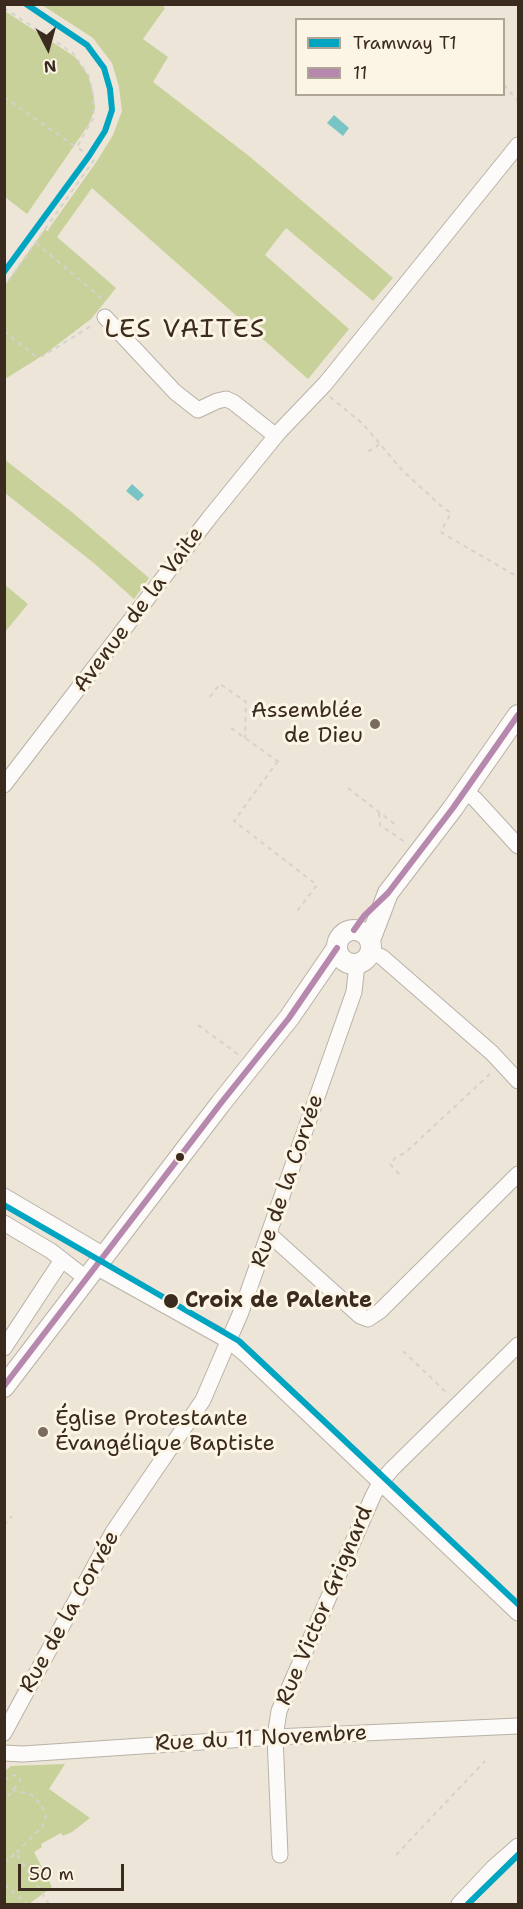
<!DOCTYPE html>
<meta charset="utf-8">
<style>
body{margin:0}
#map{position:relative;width:523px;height:1909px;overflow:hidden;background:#ede5d7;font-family:"Shantell Sans",sans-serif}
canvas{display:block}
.frame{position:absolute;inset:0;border:6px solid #3b2a1e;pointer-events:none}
.legend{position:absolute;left:295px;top:18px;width:210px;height:78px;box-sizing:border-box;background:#fcf5e5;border:2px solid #afa495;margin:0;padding:8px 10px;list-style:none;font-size:18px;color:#3b2a1e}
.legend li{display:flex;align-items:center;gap:12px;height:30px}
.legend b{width:30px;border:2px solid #afa495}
.north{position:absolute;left:18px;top:18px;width:60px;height:60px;-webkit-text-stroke:4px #fcf5e5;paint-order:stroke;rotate:174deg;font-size:16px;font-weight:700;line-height:24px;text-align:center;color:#3b2a1e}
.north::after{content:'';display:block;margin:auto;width:21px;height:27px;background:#3b2a1e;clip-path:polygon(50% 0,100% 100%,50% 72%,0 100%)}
.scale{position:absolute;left:18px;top:1864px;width:106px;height:27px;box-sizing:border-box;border:3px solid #3b2a1e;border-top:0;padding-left:8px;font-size:18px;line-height:21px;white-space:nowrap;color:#3b2a1e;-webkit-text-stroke:4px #fcf5e5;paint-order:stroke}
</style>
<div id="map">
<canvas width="523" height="1909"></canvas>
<div class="frame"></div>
<ul class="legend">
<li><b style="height:8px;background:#00a5c2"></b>Tramway T1</li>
<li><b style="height:8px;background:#b788ae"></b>11</li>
</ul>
<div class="north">N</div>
<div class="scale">50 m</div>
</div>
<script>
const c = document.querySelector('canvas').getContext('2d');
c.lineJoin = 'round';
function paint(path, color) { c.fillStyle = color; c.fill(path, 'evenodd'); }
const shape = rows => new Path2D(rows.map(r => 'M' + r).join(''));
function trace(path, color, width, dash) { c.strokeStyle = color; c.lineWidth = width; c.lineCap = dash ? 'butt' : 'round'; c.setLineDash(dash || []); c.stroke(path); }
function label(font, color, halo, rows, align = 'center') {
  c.font = font + ' "Shantell Sans",sans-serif'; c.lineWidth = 6; c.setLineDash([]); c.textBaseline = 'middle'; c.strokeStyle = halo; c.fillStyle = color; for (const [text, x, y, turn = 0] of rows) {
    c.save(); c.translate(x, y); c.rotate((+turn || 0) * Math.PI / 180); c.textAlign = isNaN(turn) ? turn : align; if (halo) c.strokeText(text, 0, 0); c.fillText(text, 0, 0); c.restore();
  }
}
const green = shape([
 [42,5,160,4,165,8,143,39,168,57,153,82,249,156,393,278,373,301,286,228,265,255,349,329,308,379,92,188,57,237,116,288,91,319,45,354,5,379,5,285,45,229,49,232,48,230,97,161,113,135,122,111,119,87,112,63,93,38],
 [5,11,75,57,88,75,93,92,95,108,89,124,27,214,5,197],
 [4,459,73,513,149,578,134,599,95,564,5,493],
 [5,585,28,604,5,632],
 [65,1764,49,1789,90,1818,72,1832,63,1836,61,1833,41,1844,42,1847,34,1852,52,1887,29,1904,5,1904,5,1771,11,1766]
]);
const water = shape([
 [334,115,349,128,343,136,327,123],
 [132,484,144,495,138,501,126,491]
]);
const path = shape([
 [4,8,73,53,89,76,93,94,94,117,77,147,94,160,4,287],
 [504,85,518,101],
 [4,97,76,147],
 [36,243,105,301],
 [4,331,35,356,43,356,94,324],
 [330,397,363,424,403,471,440,505,451,513,441,531,442,533,518,577],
 [368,451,374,449,380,443],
 [210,697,220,684,246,702,245,738],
 [231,728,280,763],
 [278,761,234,821,317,885,297,911],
 [348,788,397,826],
 [379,813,380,825,405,842],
 [198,1025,239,1055],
 [399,1174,390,1164,396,1157,405,1153,491,1073],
 [403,1351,447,1393],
 [4,1525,12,1516],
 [4,1780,14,1775,20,1778,20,1781,4,1801],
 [12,1790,30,1794,36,1799,42,1806,46,1815,45,1821,42,1827,16,1853],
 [396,1855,485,1761],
 [4,1863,16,1853,49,1904],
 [4,1885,28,1904]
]);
const minor = shape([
 [105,317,175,392,198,410,217,401,226,399,233,402,276,436],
 [4,785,210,517,279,432,325,384,518,145],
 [465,791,475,799,518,846],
 [371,952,382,957,492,1053,518,1081],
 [4,1196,104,1255],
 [4,1223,51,1251,87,1279],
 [269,1234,360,1316,368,1319,380,1311,518,1174],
 [96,1267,229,1341,246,1355,518,1613],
 [4,1348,62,1260],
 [4,1733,113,1532,203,1400,218,1365,241,1312,354,992,357,964],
 [4,1753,23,1754,275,1737,518,1726],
 [280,1855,275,1737,279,1711,373,1496,380,1483,392,1469,518,1345],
 [459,1904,493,1868,518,1846]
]);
const major = shape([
 '337 947a17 17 0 1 1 34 0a17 17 0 1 1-34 0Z',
 [370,940,388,893,453,808,518,715],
 [4,1387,221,1103,289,1018,337,948]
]);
const bus1 = shape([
 [354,930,364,916,388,893,453,808,518,715],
 [4,1386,221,1103,289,1018,337,948]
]);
const tram1 = shape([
 [4,272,89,156,105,131,112,110,110,89,104,68,87,45,26,4],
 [4,1205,239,1341,518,1604],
 [468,1904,518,1855]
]);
const markers = [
 [375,724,6,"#796b5f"],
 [180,1157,5,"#3b2a1e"],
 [171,1301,8,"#3b2a1e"],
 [43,1432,6,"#796b5f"]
];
const streetNames = [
 ["Avenue de la Vaite",139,610,-53],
 ["Rue de la Corvée",288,1181,-71],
 ["Rue Victor Grignard",325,1606,-67],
 ["Rue de la Corvée",70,1612,-61],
 ["Rue du 11 Novembre",261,1739,-3]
];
const poiNames = [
 ["Assemblée",363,711],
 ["de Dieu",363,736],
 ["Église Protestante",55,1419,"left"],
 ["Évangélique Baptiste",55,1444,"left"]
];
const stopNames = [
 ["Croix de Palente",185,1301]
];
const quarterNames = [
 ["LES VAITES",185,330]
];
paint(green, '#c8d199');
paint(water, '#79c5c5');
trace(minor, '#b8b2a8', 17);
trace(major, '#b8b2a8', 22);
trace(path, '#d5d2ce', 2, [4.5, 4.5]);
trace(minor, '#fcfbf9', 15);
trace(major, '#fcfbf9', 20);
trace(bus1, '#b788ae', 6);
trace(tram1, '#00a5c2', 6);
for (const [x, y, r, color] of markers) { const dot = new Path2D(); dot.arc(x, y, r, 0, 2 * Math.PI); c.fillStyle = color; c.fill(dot); trace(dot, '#fcf5e5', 2); }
label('22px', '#3b2a1e', '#fcf5e5', streetNames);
label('22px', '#3b2a1e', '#fcf5e5', poiNames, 'right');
label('bold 22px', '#3b2a1e', '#fcf5e5', stopNames, 'left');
c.letterSpacing = '1.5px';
label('26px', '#3b2a1e', '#fcf5e5', quarterNames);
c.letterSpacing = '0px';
</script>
